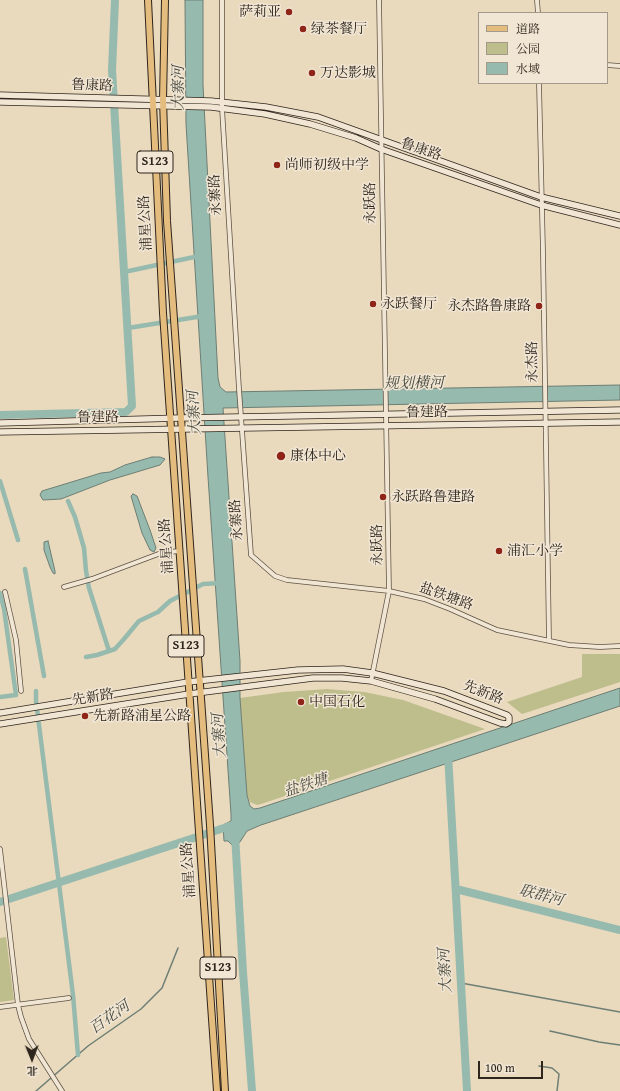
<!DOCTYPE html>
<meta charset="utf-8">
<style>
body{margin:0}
#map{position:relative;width:620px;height:1091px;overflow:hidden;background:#e9d9bd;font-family:"Gentium Book Plus","Noto Serif SC",serif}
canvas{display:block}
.legend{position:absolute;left:478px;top:12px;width:130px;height:72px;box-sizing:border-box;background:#f1e6d4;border:1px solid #a3998a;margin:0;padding:5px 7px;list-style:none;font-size:12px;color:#2e251c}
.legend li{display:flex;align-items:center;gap:8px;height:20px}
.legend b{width:20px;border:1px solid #a3998a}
.north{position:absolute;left:12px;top:1039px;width:40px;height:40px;-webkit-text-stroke:3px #f1e6d4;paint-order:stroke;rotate:179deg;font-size:11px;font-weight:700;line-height:16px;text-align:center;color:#2e251c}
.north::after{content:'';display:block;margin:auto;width:14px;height:18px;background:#2e251c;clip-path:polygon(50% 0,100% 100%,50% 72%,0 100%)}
.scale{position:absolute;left:478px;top:1061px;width:65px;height:18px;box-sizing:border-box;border:2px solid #2e251c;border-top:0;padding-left:5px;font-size:12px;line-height:14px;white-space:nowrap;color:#2e251c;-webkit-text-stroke:3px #f1e6d4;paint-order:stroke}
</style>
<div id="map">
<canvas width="620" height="1091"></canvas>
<ul class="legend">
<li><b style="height:5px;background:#e4bc7e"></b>道路</li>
<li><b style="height:11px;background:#bebd8c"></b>公园</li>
<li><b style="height:11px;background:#97baae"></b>水域</li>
</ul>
<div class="north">北</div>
<div class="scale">100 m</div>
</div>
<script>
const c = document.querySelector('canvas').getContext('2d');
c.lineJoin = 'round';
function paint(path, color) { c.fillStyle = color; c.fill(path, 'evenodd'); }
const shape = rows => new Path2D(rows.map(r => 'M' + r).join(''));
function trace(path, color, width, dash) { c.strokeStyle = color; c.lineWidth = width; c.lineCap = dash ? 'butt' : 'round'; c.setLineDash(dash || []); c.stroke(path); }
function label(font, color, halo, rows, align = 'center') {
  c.font = font + ' "Gentium Book Plus","Noto Serif SC",serif'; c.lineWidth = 3; c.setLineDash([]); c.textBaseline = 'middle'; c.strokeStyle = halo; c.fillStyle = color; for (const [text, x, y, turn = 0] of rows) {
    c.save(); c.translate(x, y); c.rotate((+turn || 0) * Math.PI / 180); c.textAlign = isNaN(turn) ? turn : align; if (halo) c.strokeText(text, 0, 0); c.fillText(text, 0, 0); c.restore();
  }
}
const green = shape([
 [582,654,620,654,620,682,522,714,507,702,582,677],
 [327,689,364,692,403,700,485,729,261,804,257,805,250,802,247,795,240,698,284,692],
 [6,937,14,1000,0,1002,0,938]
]);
const water = shape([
 [185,0,203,0,203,85,218,378,220,387,226,392,620,385,620,400,223,408,240,661,240,698,247,795,250,806,254,809,260,808,620,688,620,706,261,825,247,831,240,842,232,845,228,841,224,841,223,825,231,821,231,814,208,477,186,124,185,0],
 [152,457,160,457,165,459,160,465,110,480,61,499,43,500,40,495,42,491,101,473,110,472,125,465,152,457],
 [133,494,137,496,150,530,156,548,154,552,150,550,142,533,131,496,133,494],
 [48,541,55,571,55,574,53,573,50,567,44,550,44,542,48,541]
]);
const stream = shape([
 [461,983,620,1012],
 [550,1031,599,1042,620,1045],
 [539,1066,552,1068,559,1074,557,1091],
 [36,1091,88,1046,141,1009,162,988,178,948]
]);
const canal = shape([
 [124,272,199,256],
 [128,328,203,316],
 [0,481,18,540],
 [68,501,75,517,84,548,86,571,89,588,109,651],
 [25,569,44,676],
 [0,593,4,609,16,695,0,697],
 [86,657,97,655,115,649,124,639,139,621,158,612,170,601,203,584,221,583],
 [36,691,36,701,73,995,78,1055]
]);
const river = shape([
 [0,415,126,412,132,406,112,70,115,0],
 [448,754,467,1091],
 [235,835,243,972,252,1091],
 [456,889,620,930],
 [0,902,233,825]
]);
const street = shape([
 [222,0,222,108,239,389,251,555,275,576,287,580,389,591,424,599,450,609,497,630,569,645,600,647,620,646],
 [537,0,538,13],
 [607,65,620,66],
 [539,83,543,252,549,641],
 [64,587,92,579,161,553,179,551],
 [5,592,16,640,21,691],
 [371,681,389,591,379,0],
 [0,849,18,1005,21,1017,29,1039,62,1091],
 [0,1007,69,998]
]);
const secondary = shape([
 [0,95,211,101,266,107,318,117,541,197,620,216],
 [0,102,211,107,265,114,310,124,356,138,381,149,541,205,620,225],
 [0,423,180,418,620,410],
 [0,432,620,422],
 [0,713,188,682,298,670,343,669,372,673,444,691,507,715,509,717,509,722,506,724,500,723,435,699,371,681,342,678,313,678,189,694,0,724]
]);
const primary = shape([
 [148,0,163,313,217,1091],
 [165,0,163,100,167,221,210,825,225,1091]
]);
const markers = [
 [289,12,4,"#8f2418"],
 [303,29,4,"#8f2418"],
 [312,73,4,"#8f2418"],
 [277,165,4,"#8f2418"],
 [373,304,4,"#8f2418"],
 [539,306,4,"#8f2418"],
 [281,456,5,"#8f2418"],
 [383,497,4,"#8f2418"],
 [499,551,4,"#8f2418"],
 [301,702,4,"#8f2418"],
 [85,716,4,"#8f2418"]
];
const shields = [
 [155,162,36],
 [186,646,36],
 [218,968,36]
];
const shieldNames = [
 ["S123",155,162],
 ["S123",186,646],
 ["S123",218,968]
];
const poiNames = [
 ["萨莉亚",281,12,"right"],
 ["绿茶餐厅",311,29],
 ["万达影城",320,73],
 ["尚师初级中学",285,165],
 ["永跃餐厅",381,304],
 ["永杰路鲁康路",531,306,"right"],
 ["康体中心",290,456],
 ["永跃路鲁建路",391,497],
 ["浦汇小学",507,551],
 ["中国石化",309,702],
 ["先新路浦星公路",93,716]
];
const streetNames = [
 ["鲁康路",92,86,2],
 ["鲁康路",421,150,19],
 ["永寨路",216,195,-93],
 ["永跃路",371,203,-91],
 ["浦星公路",146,223,-93],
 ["永杰路",533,362,-91],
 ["鲁建路",427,413,-1],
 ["鲁建路",98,418,-1],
 ["永寨路",237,520,-94],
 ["永跃路",378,545,-91],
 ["浦星公路",167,546,-94],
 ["盐铁塘路",446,597,20],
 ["先新路",483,693,21],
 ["先新路",93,698,-9],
 ["浦星公路",189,870,-94]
];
const waterNames = [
 ["大寨河",179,88,-90],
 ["规划横河",414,384,-1],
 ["大寨河",195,413,-94],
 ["大寨河",220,736,-94],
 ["盐铁塘",306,786,-18],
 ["联群河",541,896,14],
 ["大寨河",446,971,-93],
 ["百花河",110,1018,-35]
];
paint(green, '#bebd8c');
paint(water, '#97baae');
trace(water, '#6d7e74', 1);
trace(stream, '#6d7e74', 1.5);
trace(canal, '#97baae', 4.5);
trace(river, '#97baae', 8);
trace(street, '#5d5244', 5.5);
trace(secondary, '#2e251c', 7);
trace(primary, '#2e251c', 8);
trace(street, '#f1e6d4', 4);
trace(secondary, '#f1e6d4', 5.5);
trace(primary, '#e4bc7e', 6);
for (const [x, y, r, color] of markers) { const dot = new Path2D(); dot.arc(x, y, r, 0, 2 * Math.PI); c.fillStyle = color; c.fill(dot); trace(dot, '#f1e6d4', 1.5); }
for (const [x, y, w] of shields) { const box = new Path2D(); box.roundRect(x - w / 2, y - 11, w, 22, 3); c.fillStyle = '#f1e6d4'; c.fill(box); trace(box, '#2e251c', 1); }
label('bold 13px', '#2e251c', null, shieldNames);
label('14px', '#2e251c', '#f1e6d4', poiNames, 'left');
label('14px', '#2e251c', '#f1e6d4', streetNames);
label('italic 15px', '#484a40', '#f1e6d4', waterNames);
</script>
